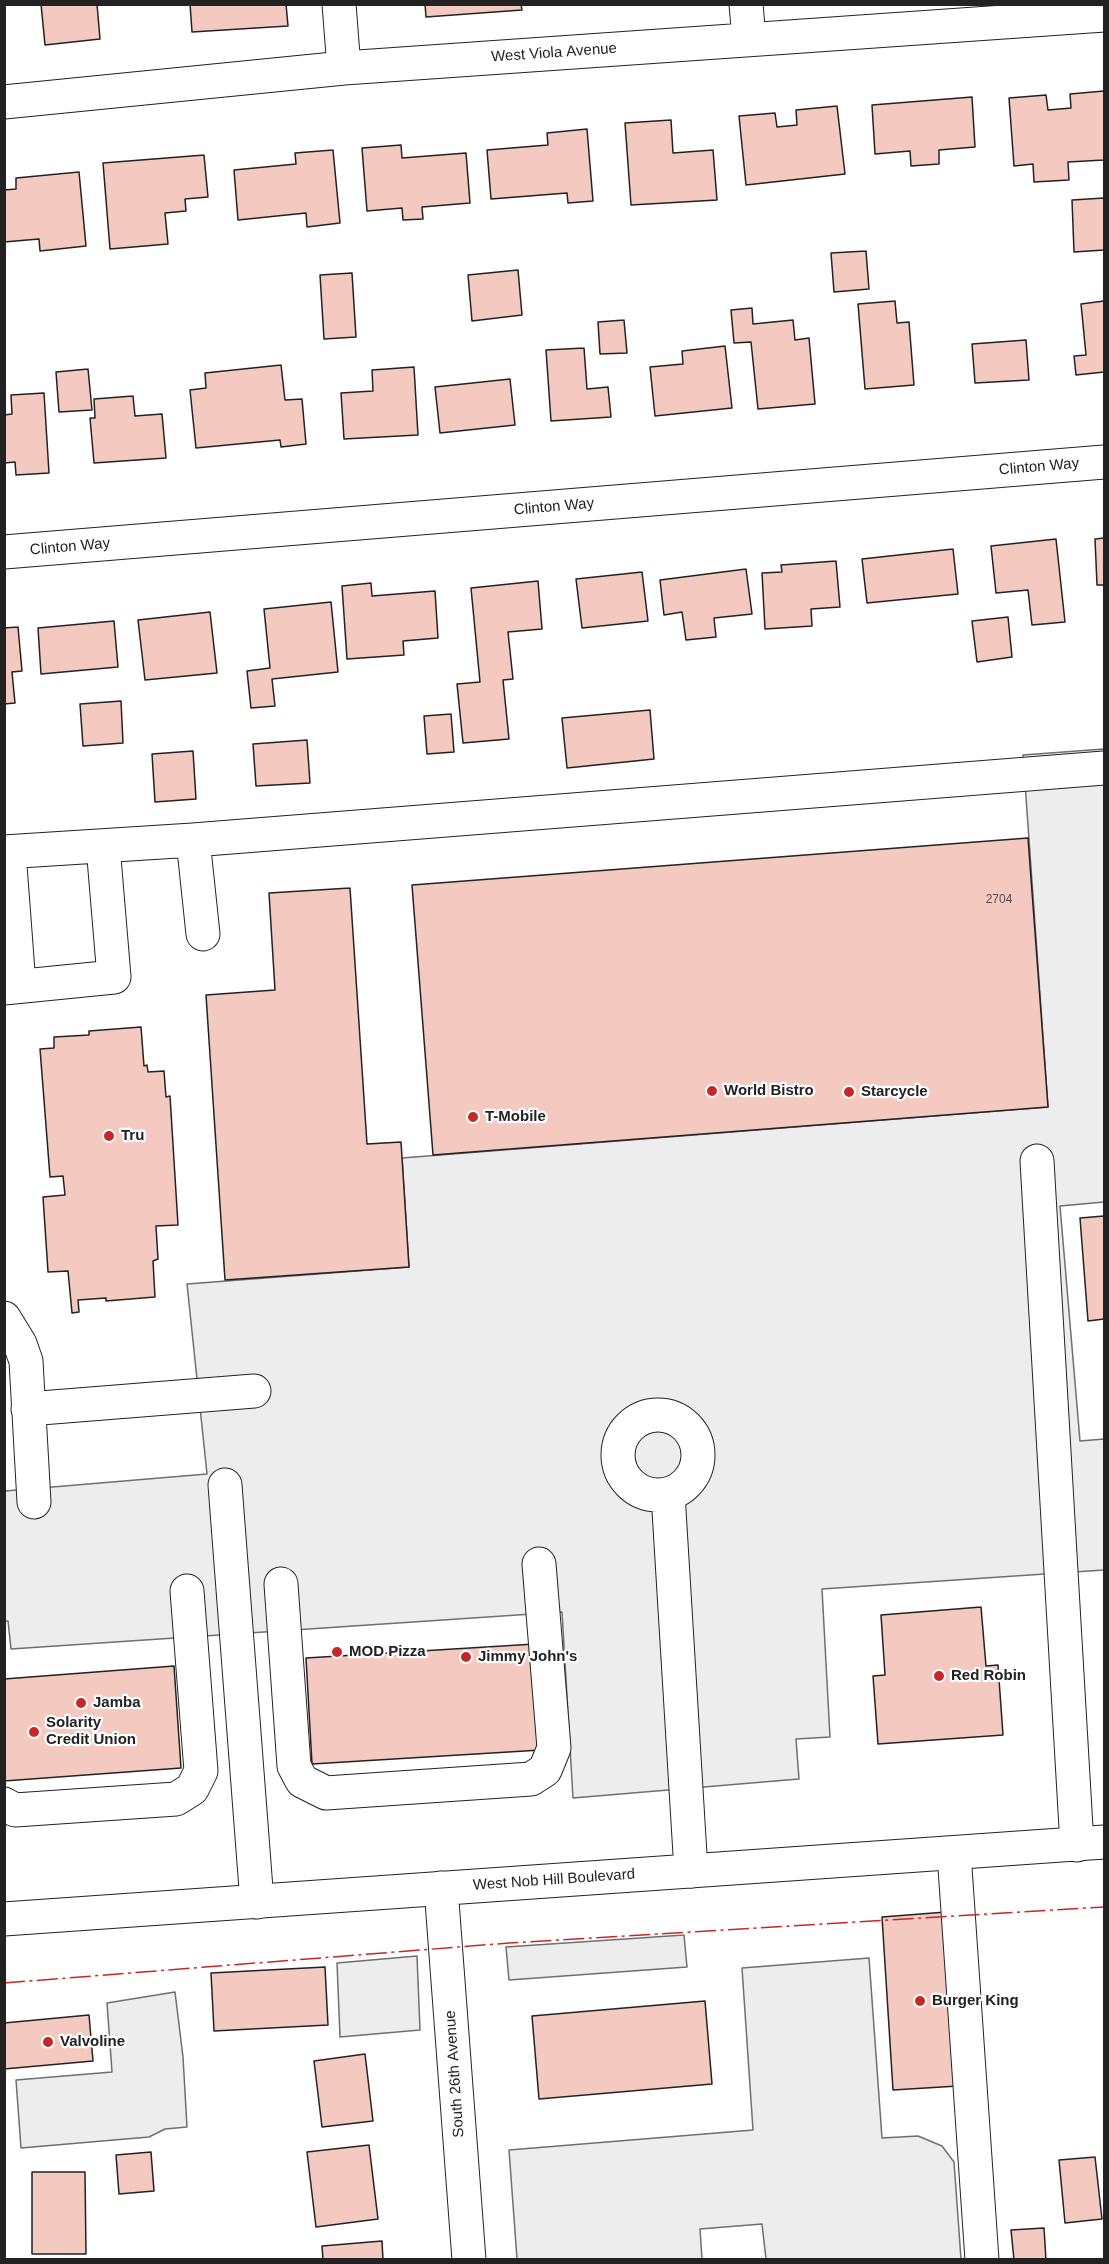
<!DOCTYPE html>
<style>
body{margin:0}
#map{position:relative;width:1109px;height:2264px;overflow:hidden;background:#fff;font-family:Helvetica,sans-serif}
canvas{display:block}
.frame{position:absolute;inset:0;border:6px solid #222;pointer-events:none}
</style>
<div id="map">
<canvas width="1109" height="2264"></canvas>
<div class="frame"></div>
</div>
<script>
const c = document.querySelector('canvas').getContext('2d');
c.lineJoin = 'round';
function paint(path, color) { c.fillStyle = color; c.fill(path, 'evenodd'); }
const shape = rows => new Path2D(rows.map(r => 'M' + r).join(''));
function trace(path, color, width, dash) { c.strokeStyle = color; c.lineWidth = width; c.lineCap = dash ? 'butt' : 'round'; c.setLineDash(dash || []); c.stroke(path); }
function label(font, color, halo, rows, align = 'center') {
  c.font = font + ' Helvetica,sans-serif'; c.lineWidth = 4.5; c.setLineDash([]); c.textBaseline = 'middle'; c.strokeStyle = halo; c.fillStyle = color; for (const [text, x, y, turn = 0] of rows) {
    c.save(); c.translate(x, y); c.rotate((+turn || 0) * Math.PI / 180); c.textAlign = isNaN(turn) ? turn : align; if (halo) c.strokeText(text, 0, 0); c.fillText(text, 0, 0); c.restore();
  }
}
const parking = shape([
 [1104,749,1104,1202,1060,1206,1080,1441,1104,1439,1104,1570,822,1589,830,1737,796,1739,799,1779,573,1798,562,1612,11,1649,8,1621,5,1621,5,1491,207,1474,187,1284,409,1267,402,1158,1048,1107,1023,755,1104,749],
 [684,1935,687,1967,509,1980,506,1947,684,1935],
 [417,1956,420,2030,340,2037,337,1963,417,1956],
 [869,1958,882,2138,918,2136,942,2146,954,2162,961,2259,766,2259,762,2224,700,2229,702,2259,517,2259,509,2150,753,2130,742,1968,869,1958],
 [175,1992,183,2057,187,2127,165,2129,149,2137,21,2148,16,2080,112,2072,107,2003,175,1992]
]);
const building = shape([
 [41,4,97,4,100,39,45,45,41,4],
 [190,4,286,4,288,26,192,32,190,4],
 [425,4,521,4,522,10,426,17,425,4],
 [1104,91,1104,160,1068,162,1069,180,1034,182,1033,164,1014,166,1009,98,1046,95,1048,110,1071,108,1070,94,1104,91],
 [972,97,975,147,939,150,939,164,911,166,910,151,875,154,872,105,972,97],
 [837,106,845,174,746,185,739,116,775,113,777,127,797,125,796,110,837,106],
 [671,120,673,153,713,150,717,200,631,205,625,123,671,120],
 [587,129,593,201,568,203,567,193,491,199,487,150,548,145,547,133,587,129],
 [401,145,402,158,466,153,470,203,422,207,423,219,403,220,402,208,367,211,362,148,401,145],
 [333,150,340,223,307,227,306,213,238,220,234,170,296,164,295,153,333,150],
 [204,155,208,197,185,199,186,211,165,213,168,244,110,249,103,163,204,155],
 [79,172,86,246,40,251,39,239,4,242,4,190,16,189,16,178,79,172],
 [1104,198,1104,250,1074,252,1072,200,1104,198],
 [866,251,869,289,834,292,831,253,866,251],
 [518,270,522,315,472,321,468,275,518,270],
 [352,273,356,337,324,339,320,275,352,273],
 [895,301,897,323,909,322,914,385,865,389,858,304,895,301],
 [1104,301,1104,372,1076,375,1074,356,1086,355,1081,304,1104,301],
 [752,308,753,324,793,320,795,340,809,338,815,404,758,409,751,342,734,343,731,310,752,308],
 [624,320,627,353,600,354,598,322,624,320],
 [1026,340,1029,380,975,383,972,344,1026,340],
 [725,346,732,408,655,416,650,367,683,364,682,351,725,346],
 [584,348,587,389,608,387,611,417,551,421,546,350,584,348],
 [281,365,285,400,302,399,306,444,281,447,280,440,196,448,190,390,206,388,205,373,281,365],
 [414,367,418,435,344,439,341,393,373,391,372,370,414,367],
 [88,369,92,410,59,412,56,372,88,369],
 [510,379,515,425,440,433,435,387,510,379],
 [44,393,49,473,16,475,15,462,4,463,4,415,12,414,11,395,44,393],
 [133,396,135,416,162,414,166,458,94,463,90,418,95,418,94,399,133,396],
 [1104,538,1104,585,1097,585,1095,539,1104,538],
 [1056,539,1065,622,1032,625,1028,590,996,593,991,546,1056,539],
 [953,549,958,594,867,603,862,559,953,549],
 [836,561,840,607,811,609,812,626,765,629,762,573,782,572,781,565,836,561],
 [746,569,752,614,714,618,716,637,686,640,682,612,664,615,660,580,746,569],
 [642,572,648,621,582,628,576,579,642,572],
 [538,581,542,629,508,632,513,679,503,680,509,739,463,743,457,684,480,682,471,588,538,581],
 [371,583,372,596,435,591,438,638,403,641,404,655,347,659,342,586,371,583],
 [331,602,338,672,272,679,275,706,251,708,247,671,270,668,264,609,331,602],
 [210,612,217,673,145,680,138,620,210,612],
 [1008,617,1012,657,977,662,972,621,1008,617],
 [114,621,118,667,41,674,38,628,114,621],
 [18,627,22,671,12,672,15,703,4,704,4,628,18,627],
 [121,701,123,743,83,746,80,704,121,701],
 [650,710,654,759,567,768,562,718,650,710],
 [451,714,454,752,427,754,424,716,451,714],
 [307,740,310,783,256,786,253,744,307,740],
 [193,751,196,799,155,802,152,754,193,751],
 [1028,838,1048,1107,433,1155,412,885,1028,838],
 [350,888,367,1144,401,1142,409,1267,225,1280,206,995,275,990,269,893,350,888],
 [141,1027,144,1066,147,1065,148,1072,164,1071,166,1097,170,1096,178,1225,156,1226,158,1259,153,1261,155,1297,106,1301,106,1298,78,1300,79,1312,72,1313,68,1271,48,1272,43,1197,65,1195,63,1176,50,1177,40,1049,54,1048,54,1037,89,1035,89,1031,141,1027],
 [1104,1216,1104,1319,1088,1321,1080,1218,1104,1216],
 [981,1607,986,1666,998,1665,1003,1735,878,1744,873,1676,885,1675,881,1615,981,1607],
 [535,1644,541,1750,312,1764,306,1658,535,1644],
 [174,1666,181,1768,4,1781,4,1679,174,1666],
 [946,1912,958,2086,893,2090,882,1917,946,1912],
 [325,1967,328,2025,214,2031,211,1973,325,1967],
 [705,2001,712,2084,539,2099,532,2016,705,2001],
 [89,2015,93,2061,4,2069,4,2023,89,2015],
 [365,2054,373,2121,322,2127,314,2061,365,2054],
 [369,2145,378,2219,316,2227,307,2152,369,2145],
 [151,2152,154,2191,119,2194,116,2155,151,2152],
 [1095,2157,1102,2219,1065,2223,1059,2160,1095,2157],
 [32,2172,85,2172,86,2254,32,2254,32,2172],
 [1044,2228,1046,2260,1014,2260,1011,2230,1044,2228],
 [382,2241,383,2260,323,2260,322,2246,382,2241]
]);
const minor = shape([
 [339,4,344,68],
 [746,4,749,39],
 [4,102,344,68,1104,15],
 [4,552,1104,462],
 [4,852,193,840],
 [9,852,19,985],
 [203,934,193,840,1104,768],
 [4,988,114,977,103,846],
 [1037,1161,1077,1845],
 [4,1318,20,1344,26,1361,34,1502],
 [28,1409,254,1391],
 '618 1455a40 40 0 1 1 80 0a40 40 0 1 1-80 0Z',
 [225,1485,257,1902],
 [668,1494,691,1871],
 [281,1584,294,1766,302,1781,326,1793,531,1779,545,1770,554,1748,539,1564],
 [4,1804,15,1810,176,1799,192,1789,201,1771,187,1591],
 [954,1853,982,2260],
 [441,1888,469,2260]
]);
const major = shape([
 [4,1919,1104,1842]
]);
const power = shape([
 [4,1983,509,1943,1104,1907]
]);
const markers = [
 [712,1091,6,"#c62828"],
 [849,1092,6,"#c62828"],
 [473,1117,6,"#c62828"],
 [109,1136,6,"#c62828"],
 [337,1652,6,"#c62828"],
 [466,1657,6,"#c62828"],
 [939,1676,6,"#c62828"],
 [81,1703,6,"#c62828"],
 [34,1732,6,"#c62828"],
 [920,2001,6,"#c62828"],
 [48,2042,6,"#c62828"]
];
const numberNames = [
 ["2704",999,900]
];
const streetNames = [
 ["West Viola Avenue",554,53,-4],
 ["Clinton Way",1039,467,-5],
 ["Clinton Way",554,507,-5],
 ["Clinton Way",70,547,-5],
 ["West Nob Hill Boulevard",554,1880,-4],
 ["South 26th Avenue",455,2074,-94]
];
const poiNames = [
 ["World Bistro",724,1091],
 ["Starcycle",861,1092],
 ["T-Mobile",485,1117],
 ["Tru",121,1136],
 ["MOD Pizza",349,1652],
 ["Jimmy John's",478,1657],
 ["Red Robin",951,1676],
 ["Jamba",93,1703],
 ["Solarity",46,1723],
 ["Credit Union",46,1740],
 ["Burger King",932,2001],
 ["Valvoline",60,2042]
];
paint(parking, '#ededed');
trace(parking, '#6f6f6f', 1.5);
paint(building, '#f3c9c0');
trace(building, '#222', 1.5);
trace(minor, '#222', 35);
trace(major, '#222', 35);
trace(minor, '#fff', 33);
trace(major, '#fff', 33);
trace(power, '#c62828', 1.5, [21, 4.5, 3, 4.5]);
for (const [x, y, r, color] of markers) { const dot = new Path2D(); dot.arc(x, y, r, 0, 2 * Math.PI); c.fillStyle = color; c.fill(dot); trace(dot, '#fff', 2); }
label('12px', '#564c4a', null, numberNames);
label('15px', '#222', '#fff', streetNames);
label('bold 15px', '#222', '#fff', poiNames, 'left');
</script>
